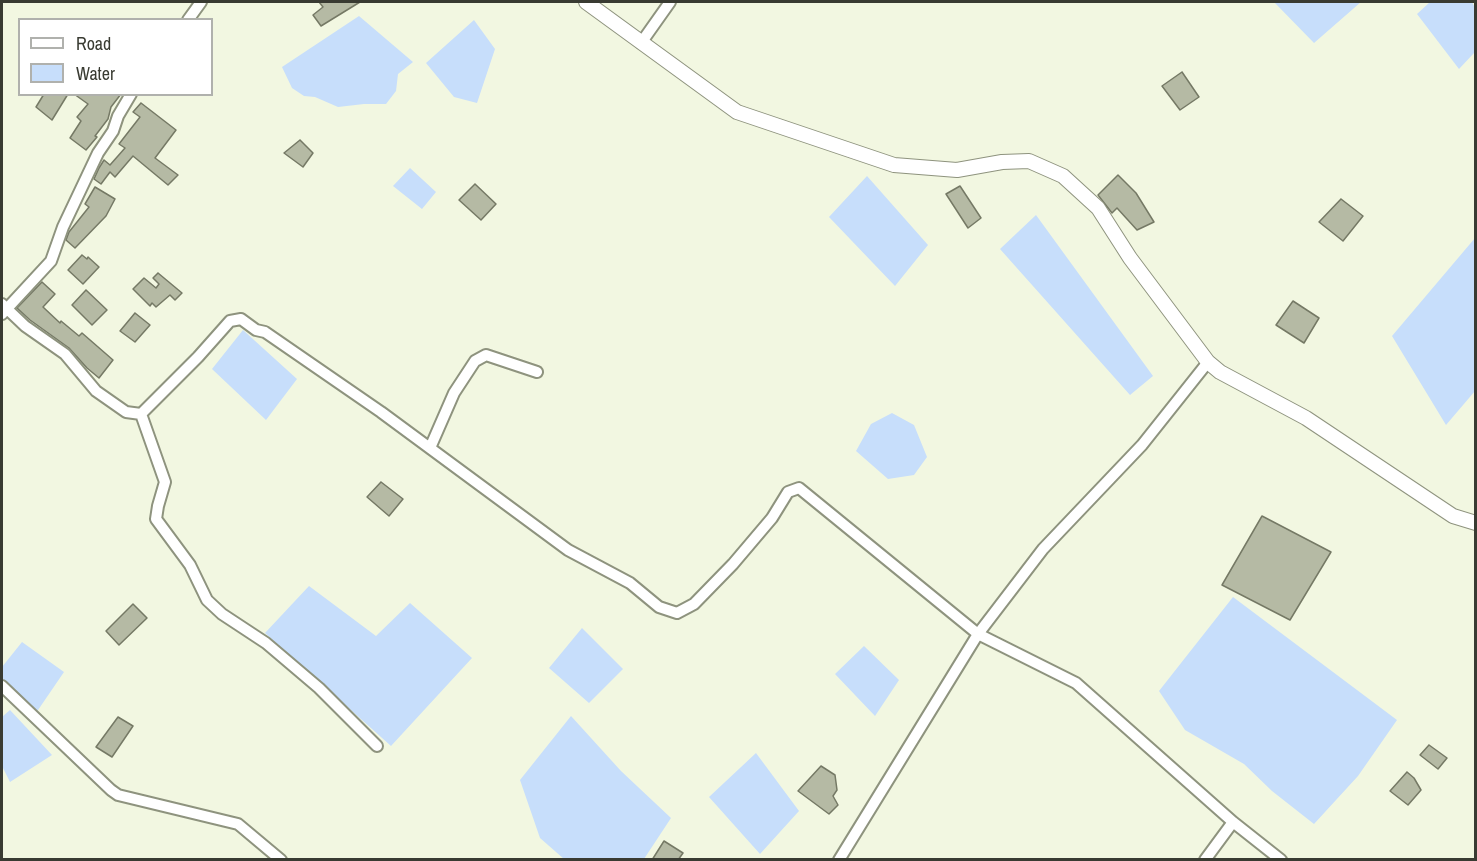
<!DOCTYPE html>
<style>
body{margin:0}
#map{position:relative;width:1477px;height:861px;overflow:hidden;background:#f2f7e1;font-family:"Archivo Narrow",sans-serif}
canvas{display:block}
.frame{position:absolute;inset:0;border:3px solid #393b32;pointer-events:none}
.legend{position:absolute;left:18px;top:18px;width:195px;height:78px;box-sizing:border-box;background:#fff;border:2px solid #b0b1ad;margin:0;padding:8px 10px;list-style:none;font-size:18px;color:#393b32}
.legend li{display:flex;align-items:center;gap:12px;height:30px}
.legend b{width:30px;border:2px solid #b0b1ad}
</style>
<div id="map">
<canvas width="1477" height="861"></canvas>
<div class="frame"></div>
<ul class="legend">
<li><b style="height:8px;background:#fff"></b>Road</li>
<li><b style="height:16px;background:#c7defb"></b>Water</li>
</ul>
</div>
<script>
const c = document.querySelector('canvas').getContext('2d');
c.lineJoin = 'round';
function paint(path, color) { c.fillStyle = color; c.fill(path, 'evenodd'); }
const shape = rows => new Path2D(rows.map(r => 'M' + r).join(''));
function trace(path, color, width, dash) { c.strokeStyle = color; c.lineWidth = width; c.lineCap = dash ? 'butt' : 'round'; c.setLineDash(dash || []); c.stroke(path); }
const water = shape([
 [1274,2,1361,2,1314,43],
 [1430,2,1472,2,1475,8,1475,52,1459,69,1417,14],
 [359,16,413,62,398,74,396,91,386,104,364,104,338,107,315,97,304,96,292,88,282,67],
 [474,20,495,49,477,103,454,97,426,63],
 [410,168,436,192,422,209,393,186],
 [867,176,928,245,895,286,829,217],
 [1036,215,1153,376,1130,395,1000,249],
 [1475,238,1475,391,1446,425,1392,336],
 [243,330,297,379,266,420,212,369],
 [892,413,914,425,927,457,914,475,888,479,856,451,871,424],
 [309,586,376,636,410,603,472,658,391,746,265,633],
 [1233,597,1397,720,1358,776,1314,824,1272,791,1244,764,1185,730,1159,691],
 [582,628,623,669,589,703,549,668],
 [22,642,64,672,36,713,2,681,2,667],
 [864,646,899,680,875,716,835,674],
 [10,710,52,755,10,782,2,766,2,717],
 [571,716,621,771,671,818,644,859,564,859,540,838,520,780],
 [756,753,799,811,760,854,709,797]
]);
const building = shape([
 [319,2,360,2,321,26,313,15,323,7,319,2],
 [1182,72,1199,97,1180,110,1162,86,1182,72],
 [44,94,68,94,52,120,36,107,44,94],
 [74,94,121,94,111,107,108,119,95,136,97,137,86,150,70,138,81,121,77,117,88,104,74,94],
 [141,103,176,130,155,158,178,175,168,185,133,156,115,177,110,172,101,184,94,179,99,168,104,160,110,165,125,148,119,144,140,117,133,112,141,103],
 [300,140,313,153,303,167,284,153,300,140],
 [1118,175,1136,193,1154,222,1137,230,1117,208,1112,213,1098,195,1118,175],
 [475,184,496,204,481,220,459,200,475,184],
 [960,186,981,218,968,228,946,194,960,186],
 [95,187,115,199,106,216,75,248,66,240,69,232,89,207,85,204,95,187],
 [1341,199,1363,216,1343,241,1319,222,1341,199],
 [82,255,87,259,88,257,99,267,83,284,68,270,82,255],
 [158,273,182,293,175,300,170,295,156,307,152,303,150,306,133,289,144,278,156,288,159,284,153,278,158,273],
 [42,282,55,294,43,307,60,323,61,321,79,336,82,333,113,360,99,378,87,368,69,348,30,320,17,308,42,282],
 [86,290,107,310,92,325,72,305,86,290],
 [1293,301,1319,318,1304,343,1276,325,1293,301],
 [135,313,150,325,135,342,120,331,135,313],
 [381,482,403,499,389,516,367,497,381,482],
 [1262,516,1331,552,1290,620,1222,585,1262,516],
 [133,604,147,618,119,645,106,631,133,604],
 [118,717,133,726,112,757,96,747,118,717],
 [1429,745,1447,758,1438,769,1420,755,1429,745],
 [821,766,835,775,837,790,833,796,838,805,829,814,798,791,821,766],
 [1407,772,1414,778,1421,790,1408,805,1390,791,1407,772],
 [664,841,683,853,678,860,652,860,664,841]
]);
const minor = shape([
 [188,20,201,2],
 [641,43,670,2],
 [2,304,25,326,65,354,96,391,126,412,141,414,198,357,230,321,241,319,256,330,265,332,381,412,568,550,630,583,659,607,677,613,694,604,733,564,772,518,788,492,799,488,978,634,1076,683,1233,822,1281,860],
 [2,314,51,261,63,227,98,153,113,131,118,116,131,94],
 [141,414,165,482,158,506,156,519,190,565,207,600,222,614,266,643,319,688,377,746],
 [430,448,454,393,475,361,486,355,537,372],
 [2,686,111,790,118,795,238,824,281,860],
 [839,860,978,634,1043,549,1142,445,1208,362],
 [1205,860,1233,822]
]);
const tertiary = shape([
 [586,2,737,112,894,165,957,170,1002,162,1029,161,1063,176,1098,208,1130,258,1208,362,1220,372,1306,418,1453,516,1476,523]
]);
paint(water, '#c7defb');
paint(building, '#b5baa4');
trace(building, '#757965', 1.5);
trace(minor, '#8e937e', 14);
trace(tertiary, '#8e937e', 16);
trace(minor, '#fff', 10);
trace(tertiary, '#fff', 14);
</script>
